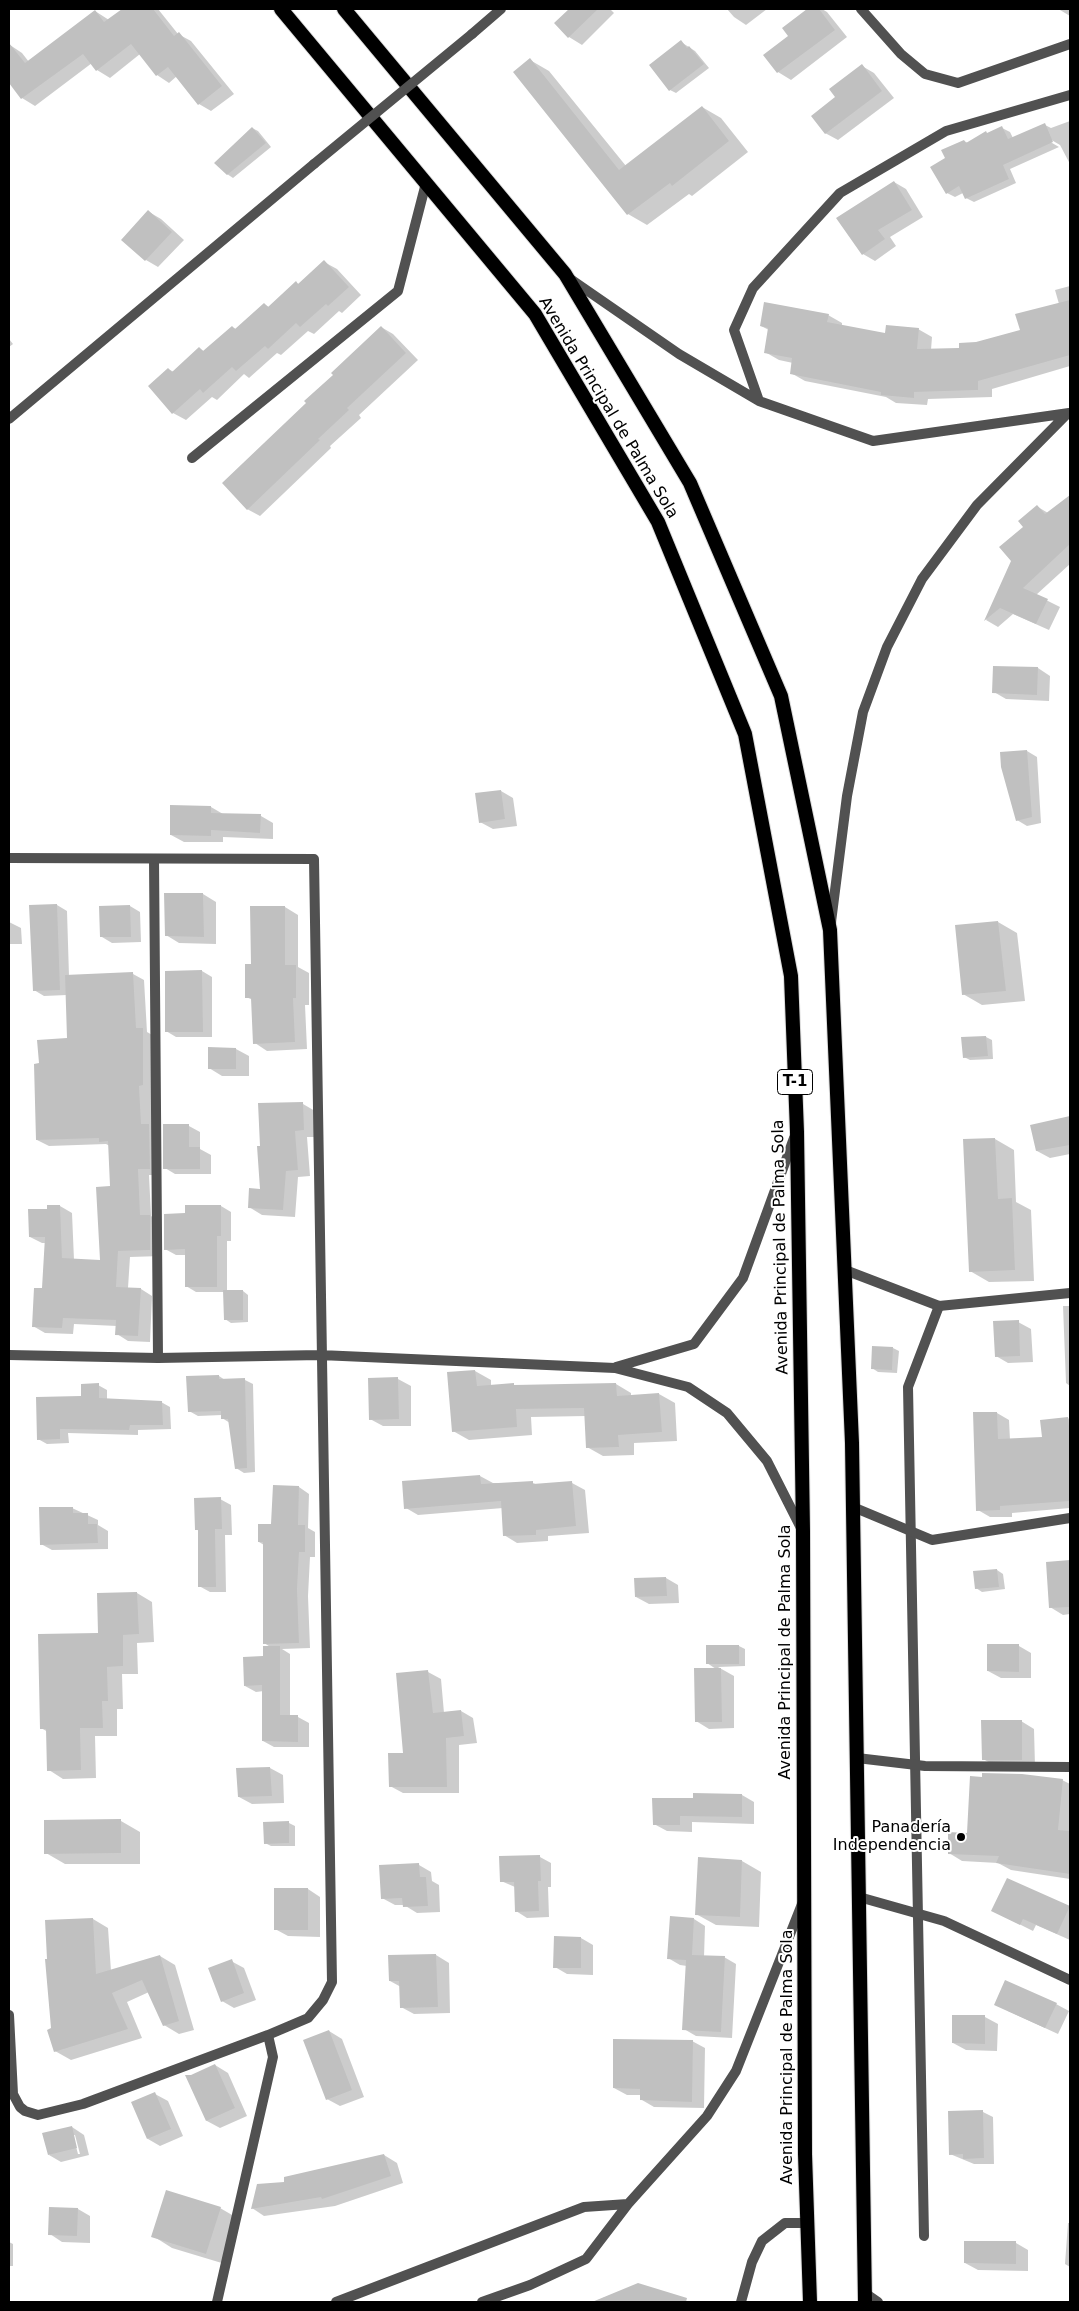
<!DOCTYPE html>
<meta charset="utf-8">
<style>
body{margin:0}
#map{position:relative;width:1079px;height:2311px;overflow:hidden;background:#fff;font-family:"DejaVu Sans",sans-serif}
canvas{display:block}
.frame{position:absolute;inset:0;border:10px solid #000;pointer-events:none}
</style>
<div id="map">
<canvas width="1079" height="2311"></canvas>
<div class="frame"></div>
</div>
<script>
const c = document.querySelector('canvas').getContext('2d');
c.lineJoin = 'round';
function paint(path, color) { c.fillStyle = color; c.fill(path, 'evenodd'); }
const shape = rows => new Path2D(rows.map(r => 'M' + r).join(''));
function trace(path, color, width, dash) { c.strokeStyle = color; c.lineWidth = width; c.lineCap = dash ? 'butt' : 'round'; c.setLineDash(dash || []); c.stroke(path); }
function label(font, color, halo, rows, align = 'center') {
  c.font = font + ' "DejaVu Sans",sans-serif'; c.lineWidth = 4; c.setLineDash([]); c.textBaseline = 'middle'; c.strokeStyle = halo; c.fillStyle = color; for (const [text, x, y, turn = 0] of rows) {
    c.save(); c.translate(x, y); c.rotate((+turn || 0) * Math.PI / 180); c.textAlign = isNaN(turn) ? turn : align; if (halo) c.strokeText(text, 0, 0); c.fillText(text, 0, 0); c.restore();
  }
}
const shadow = shape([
 [124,9,158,9,178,34,191,41,234,94,211,111,199,104,177,76,169,83,157,75,140,54,110,78,97,70,92,63,35,106,22,98,9,81,10,45,22,53,29,62,95,11,109,20],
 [571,9,610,9,614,13,582,45,569,37,556,24],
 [727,9,767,9,746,25,734,17],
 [809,9,822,9,827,12,847,37,791,80,778,72,765,55,790,36,783,28],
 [1059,9,1070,9,1070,16,1060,10],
 [681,42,695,51,709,68,676,93,670,90],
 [530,60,549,71,626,166,702,107,721,118,748,152,692,196,689,194,647,225,628,214],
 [862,66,874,73,894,98,838,140,825,133,837,97],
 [1070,121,1070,164,1060,145,1048,138,1047,140,1059,147,1010,169,1016,183,974,202,966,198,963,193,955,197,947,193,947,158,964,141,968,143,1002,128,1010,132,1013,138,1045,125,1051,128],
 [252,128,258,131,271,147,233,178,227,174],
 [894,182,906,189,923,217,890,237,896,246,875,261,863,254],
 [149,212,161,219,184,240,158,267,146,260],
 [324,262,337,269,361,295,342,313,339,311,314,334,308,331,281,355,277,353,249,378,244,374,217,400,212,397,186,420,173,413,168,369,174,372,199,348,205,352,232,327,236,329,264,304,269,307,296,283,299,284],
 [1070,286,1070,366,992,389,992,397,928,399,927,405,896,403,886,397,805,381,791,373,793,363,779,360,765,352,769,330,761,326,828,315,842,323,842,326,886,335,918,329,932,337,931,350,960,349,1022,331,1059,304,1055,290],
 [381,327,393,334,418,360,359,415,361,418,330,446,331,448,260,516,247,509,307,403],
 [9,339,13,344,9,347],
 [1070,497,1070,564,1036,595,1060,607,1049,630,1013,614,998,627,986,620,1013,561,1025,527,1038,507,1048,513],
 [1038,668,1050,676,1049,701,1006,699,994,692],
 [1027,751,1037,757,1041,823,1027,826,1017,820],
 [501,791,513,798,517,826,493,829,480,822],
 [211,807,223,814,261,816,273,823,273,839,223,837,223,842,184,842,171,835],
 [166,894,203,894,216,902,216,944,179,943,166,935],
 [57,905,67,911,69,976,133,974,144,980,147,1032,154,1036,154,1091,151,1092,152,1128,161,1175,149,1175,151,1216,161,1223,162,1256,130,1257,128,1288,141,1289,152,1296,150,1342,128,1341,117,1334,117,1326,74,1324,73,1334,45,1333,33,1326,44,1290,46,1243,42,1243,30,1237,60,1206,72,1213,74,1260,101,1261,111,1187,110,1146,106,1144,49,1146,37,1140,40,1065,69,1040,67,995,44,996,34,990],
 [130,906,140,912,141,942,112,943,102,937],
 [285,907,298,915,298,967,309,973,309,1005,305,1005,307,1049,267,1051,255,1043,253,1000,246,997,252,966],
 [9,922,21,928,22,944,9,944],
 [998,922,1017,933,1025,1001,982,1005,963,994,956,926],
 [202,971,212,977,212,1037,176,1037,166,1031,166,972],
 [986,1037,992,1040,993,1059,970,1060,964,1057],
 [209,1049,236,1049,249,1056,249,1076,222,1076,209,1068],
 [303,1104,315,1111,316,1137,307,1137,310,1176,298,1177,295,1217,262,1215,249,1207,262,1190],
 [1070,1118,1070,1154,1050,1158,1037,1151,1032,1126],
 [189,1126,200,1132,200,1149,211,1155,211,1174,175,1174,165,1168],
 [995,1139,1014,1150,1016,1202,1031,1210,1034,1281,989,1282,970,1271],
 [221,1206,231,1212,231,1241,227,1241,227,1292,243,1291,248,1295,248,1322,231,1323,225,1319,224,1292,196,1292,186,1286,186,1255,176,1255,165,1249,186,1214],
 [1063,1306,1070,1306,1070,1386,1066,1383],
 [1018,1322,1031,1329,1033,1362,1008,1363,996,1356],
 [893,1348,899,1351,897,1373,878,1372,872,1368],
 [475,1371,491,1380,491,1386,616,1384,631,1393,631,1396,659,1394,675,1403,677,1441,634,1443,634,1455,603,1456,587,1447,586,1416,531,1417,532,1435,469,1440,453,1431],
 [219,1376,225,1380,245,1380,253,1384,255,1472,244,1473,236,1468,230,1423,222,1418,222,1415,198,1416,189,1411],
 [398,1379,411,1386,411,1426,383,1426,370,1419],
 [98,1385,107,1390,107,1400,161,1402,170,1407,171,1429,138,1430,138,1435,68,1433,69,1443,47,1444,38,1439],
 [997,1413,1009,1420,1010,1440,1044,1438,1068,1418,1070,1420,1070,1508,1012,1513,1012,1517,990,1517,978,1510],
 [480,1476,493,1483,533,1483,538,1485,572,1483,585,1490,589,1533,548,1536,548,1541,517,1543,504,1535,503,1508,418,1515,406,1508],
 [299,1487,309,1494,308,1528,315,1532,315,1557,310,1557,308,1596,310,1648,282,1649,290,1654,290,1716,298,1717,309,1723,309,1747,274,1747,263,1741,264,1691,256,1692,245,1686,272,1648,264,1643,264,1545,259,1542],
 [220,1499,231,1505,232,1535,225,1535,226,1592,210,1592,199,1586,199,1531,196,1529],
 [72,1508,98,1520,98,1525,108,1531,108,1549,52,1550,41,1544],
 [1070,1561,1070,1614,1063,1615,1050,1607,1047,1563],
 [997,1570,1003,1574,1005,1589,982,1592,976,1588],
 [666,1578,678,1585,679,1603,649,1604,636,1597],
 [137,1593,152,1602,154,1642,137,1643,138,1674,122,1674,123,1709,117,1709,117,1736,95,1736,96,1778,63,1779,49,1770,48,1732,41,1728,99,1634],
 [739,1646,745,1649,745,1666,718,1667,734,1676,734,1728,709,1729,696,1721,716,1669,707,1663],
 [1019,1646,1031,1653,1031,1678,1001,1678,988,1671],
 [428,1672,441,1679,444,1713,461,1711,473,1718,477,1743,459,1745,459,1793,403,1793,390,1786,404,1754],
 [1021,1721,1034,1729,1035,1766,996,1766,983,1759],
 [270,1768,283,1775,284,1803,252,1804,239,1797,238,1769],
 [1062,1780,1070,1784,1070,1879,1011,1870,998,1863,962,1861,949,1853,968,1834],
 [742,1795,754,1802,754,1824,692,1822,692,1832,667,1831,654,1824,694,1799],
 [121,1821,140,1832,140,1864,65,1864,46,1853],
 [289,1823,295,1826,295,1846,271,1846,265,1843],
 [501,1857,540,1857,551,1863,551,1887,548,1887,549,1917,527,1918,516,1911,515,1887,501,1881],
 [742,1861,761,1872,759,1927,716,1925,696,1914],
 [419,1865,431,1872,432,1881,439,1885,440,1912,417,1913,404,1905,395,1905,382,1898],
 [1008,1879,1070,1908,1070,1940,1036,1925,1033,1931,993,1911],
 [308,1889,320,1897,320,1937,288,1936,275,1929],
 [93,1919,108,1928,111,1971,160,1956,175,1965,194,2030,179,2034,164,2025,149,1992,127,2002,142,2038,71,2060,55,2051,53,2029],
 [694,1919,705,1926,704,1957,724,1957,736,1964,732,2038,696,2036,684,2029,687,1966,680,1965,668,1958],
 [581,1938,593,1945,593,1975,567,1974,555,1967],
 [436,1955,449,1963,450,2013,414,2014,401,2007,401,1987,390,1981],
 [231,1961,244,1968,256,2000,234,2008,222,2001],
 [1056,2004,1069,2011,1058,2034,1008,2011],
 [985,2017,998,2024,997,2051,966,2050,953,2043],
 [329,2031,342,2039,364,2097,340,2106,327,2099],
 [692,2041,705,2048,704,2108,654,2107,642,2100,642,2095,627,2095,614,2088],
 [215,2065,228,2073,247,2116,220,2128,207,2121,187,2078],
 [155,2094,168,2101,183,2136,160,2146,148,2139],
 [983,2112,993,2117,994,2164,974,2164,950,2154],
 [72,2127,84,2135,89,2155,61,2162,49,2155],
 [73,2135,75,2135,80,2154,78,2154],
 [384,2155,397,2163,403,2183,335,2206,264,2216,252,2208,285,2184],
 [220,2208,239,2219,225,2264,172,2248,153,2236],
 [78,2209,90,2216,90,2243,62,2242,50,2234],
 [1068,2223,1070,2223,1070,2267,1065,2264],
 [9,2242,13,2244,13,2266,9,2266],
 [1016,2243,1028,2250,1028,2271,978,2270,965,2263],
 [638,2284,671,2295,685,2302,593,2302]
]);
const building = shape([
 [122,9,153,9,174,36,179,32,222,86,198,105,168,67,156,76,131,44,96,71,83,54,21,99,9,83,9,43,25,63,95,10,104,22],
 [569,9,598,9,568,38,554,23],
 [807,9,819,9,835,30,777,73,763,55,788,36,782,28],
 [681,40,687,48,689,46,704,64,669,91,649,65],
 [530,58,619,170,702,106,729,141,672,186,670,183,627,215,513,72],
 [862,64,882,91,825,134,811,116,835,97,829,89],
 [1045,123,1053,142,1003,165,1009,179,965,199,959,186,946,194,930,167,945,158,941,150,964,140,966,143,986,131,987,133,1002,126,1008,139],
 [252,127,266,143,227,175,214,163],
 [894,181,912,210,878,230,885,239,862,255,836,218],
 [148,210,172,232,145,261,121,240],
 [324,260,349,287,328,306,326,304,300,327,296,323,268,349,265,346,236,371,232,367,203,393,200,389,172,414,148,386,168,368,172,372,199,347,203,351,232,326,235,329,264,303,268,307,296,281,298,284],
 [1070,300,1070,355,978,381,978,390,914,392,914,398,881,395,881,392,790,374,792,358,764,353,768,328,760,326,764,302,829,314,827,322,885,333,886,325,919,328,917,349,959,348,959,343,976,342,1020,330,1015,314],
 [381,326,406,353,347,408,349,410,318,439,320,440,247,510,222,483,306,403,304,401,333,375,331,373],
 [1070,495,1070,544,1023,588,1048,599,1036,624,1000,608,984,621,1011,561,999,547,1023,527,1018,521,1037,505,1045,514],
 [993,666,1038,667,1037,695,992,693],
 [1027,750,1032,817,1016,821,1001,767,1000,752],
 [501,790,505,819,479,823,475,793],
 [170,805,211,806,211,813,261,814,260,833,211,830,211,836,170,835],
 [164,893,203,893,204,937,165,936],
 [57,904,60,990,33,991,29,905],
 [130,905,131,937,100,937,99,906],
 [250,906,285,906,285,965,296,965,296,998,293,998,295,1042,253,1044,251,998,245,998,245,964,251,964],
 [998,921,1006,991,962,995,955,925],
 [202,970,203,1032,165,1032,165,971],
 [133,972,136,1028,143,1028,143,1085,139,1086,141,1124,149,1124,150,1169,138,1169,140,1215,150,1215,150,1250,118,1251,116,1287,141,1288,138,1336,115,1335,116,1320,63,1318,62,1328,32,1327,34,1288,42,1288,45,1237,29,1237,28,1209,47,1209,47,1205,60,1205,62,1258,100,1260,96,1187,110,1186,108,1141,99,1142,99,1138,36,1140,34,1064,39,1063,37,1040,67,1038,65,975],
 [986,1036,988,1056,963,1058,961,1037],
 [208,1047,236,1048,236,1069,208,1069],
 [303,1102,304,1130,295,1131,298,1170,286,1171,283,1210,248,1208,249,1188,260,1189,257,1146,260,1146,258,1103],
 [1070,1116,1070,1145,1036,1151,1030,1125],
 [163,1124,189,1124,189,1147,200,1147,200,1169,163,1169],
 [995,1138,998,1199,1012,1198,1015,1270,969,1272,963,1139],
 [185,1205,221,1205,221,1236,217,1236,217,1287,185,1287,185,1249,164,1250,164,1214,185,1213],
 [223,1290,243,1290,243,1320,224,1320],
 [1019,1320,1020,1356,995,1357,993,1321],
 [872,1346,893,1347,892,1370,871,1369],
 [475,1370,477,1386,514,1383,514,1385,616,1383,617,1396,659,1393,662,1432,618,1435,619,1447,586,1448,584,1408,516,1409,517,1427,452,1432,447,1372],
 [219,1375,219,1379,245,1378,247,1468,235,1469,228,1419,221,1419,221,1411,188,1412,186,1376],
 [398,1377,399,1419,369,1420,368,1378],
 [99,1383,99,1398,162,1401,163,1425,130,1425,129,1430,60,1429,60,1439,37,1440,36,1397,81,1396,81,1384],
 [973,1412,997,1412,998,1439,1042,1437,1040,1420,1068,1417,1070,1436,1070,1501,1000,1506,1000,1510,976,1511],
 [480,1475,481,1484,533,1481,533,1484,572,1481,576,1526,536,1530,536,1535,503,1536,501,1501,404,1509,402,1481],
 [273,1485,299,1486,298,1525,305,1525,305,1552,299,1552,297,1589,299,1643,263,1644,263,1542,258,1542,258,1524,271,1524],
 [221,1497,222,1529,215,1529,216,1587,198,1587,198,1530,195,1530,194,1498],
 [39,1507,73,1507,73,1513,88,1513,88,1524,97,1524,98,1543,40,1545],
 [1070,1560,1070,1607,1049,1608,1046,1562],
 [997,1569,999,1587,975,1589,973,1571],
 [666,1577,667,1596,635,1597,634,1578],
 [137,1592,139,1634,123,1635,123,1666,107,1667,108,1701,102,1701,103,1728,80,1728,81,1770,47,1771,46,1729,40,1729,38,1634,98,1633,97,1593],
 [987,1644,1019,1644,1019,1672,987,1671],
 [706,1645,739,1645,739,1664,706,1664],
 [263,1646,280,1646,280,1715,298,1715,298,1742,262,1741,262,1685,244,1686,243,1657,263,1656],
 [694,1668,721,1668,722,1722,695,1722],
 [428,1670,433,1713,461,1710,464,1736,446,1738,447,1787,389,1787,388,1753,403,1753,396,1673],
 [981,1720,1022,1720,1022,1760,982,1760],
 [270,1767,272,1796,238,1797,236,1768],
 [982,1773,1022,1774,1063,1779,1058,1830,1070,1831,1070,1874,996,1863,999,1856,948,1854,948,1832,967,1833,970,1776,982,1777],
 [693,1793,742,1794,742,1817,680,1816,680,1825,653,1825,652,1798,693,1798],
 [121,1819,121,1853,44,1854,44,1820],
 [289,1821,289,1843,264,1844,263,1822],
 [540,1855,541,1881,538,1881,539,1911,515,1912,514,1882,500,1882,499,1856],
 [698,1857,742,1860,740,1917,695,1915],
 [419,1863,420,1877,426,1877,428,1906,403,1907,402,1898,381,1899,379,1865],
 [1007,1878,1070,1906,1057,1934,1023,1919,1020,1925,991,1911],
 [274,1888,308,1888,308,1930,274,1930],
 [670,1916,694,1918,692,1955,725,1956,721,2032,682,2030,686,1960,667,1959],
 [93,1918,96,1974,160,1955,179,2021,163,2026,142,1980,112,1993,128,2029,54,2052,47,2030,51,2028,45,1959,47,1959,45,1920],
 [554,1936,581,1937,581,1968,553,1968],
 [436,1954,438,2007,400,2008,399,1981,389,1981,388,1955],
 [232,1959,244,1993,221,2002,208,1968],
 [1005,1980,1057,2003,1045,2028,994,2005],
 [952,2015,985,2015,985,2044,952,2043],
 [329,2030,352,2090,326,2100,303,2040],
 [613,2039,693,2040,692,2102,640,2100,640,2089,613,2088],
 [215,2064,235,2108,206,2121,185,2075,191,2075],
 [155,2092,171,2129,147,2139,131,2102],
 [983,2110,984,2158,963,2159,963,2154,949,2155,948,2111],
 [72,2126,77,2148,48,2155,42,2133],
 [384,2154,391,2176,322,2199,321,2197,251,2209,257,2184,284,2182,284,2177],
 [166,2190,221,2207,206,2254,151,2237],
 [49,2207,78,2208,77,2236,48,2235],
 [964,2241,1016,2241,1016,2264,964,2263],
 [638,2283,687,2298,686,2302,592,2302]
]);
const service = shape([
 [192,458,398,291,426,183],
 [154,859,158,1358],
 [924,2236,908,1387,939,1306],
 [741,2302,752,2262,762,2241,785,2223,808,2223]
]);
const minor = shape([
 [861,9,901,54,925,74,958,83,1070,44],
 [472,34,501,9],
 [569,278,679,354,759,401,873,441,1069,413],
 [759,401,734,330,753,288,840,193,946,131,1070,95],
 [9,419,314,164],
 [9,858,314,859,332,1982,323,2000,308,2018,268,2035,273,2057,217,2302],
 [831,922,847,796,863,712,887,647,922,579,977,505,1067,414],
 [845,1270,939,1306,1070,1293],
 [9,1355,158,1358,320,1355,615,1368,688,1387,727,1413,767,1461,802,1530],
 [616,1367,694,1344,743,1278,794,1138],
 [853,1507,932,1540,1070,1518],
 [857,1758,925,1766,1070,1767],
 [859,1897,944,1921,1070,1980],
 [9,2015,13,2094,20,2107,25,2111,38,2115,83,2104,268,2035],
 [865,2293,878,2302],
 [336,2302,584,2207,628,2204],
 [482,2302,530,2285,586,2259,628,2204,707,2116,736,2071,802,1904]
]);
const trunk = shape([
 [281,9,535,314,658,522,745,734,791,976,797,1132,803,1531,805,2154,810,2302],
 [344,9,565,274,690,483,781,696,830,930,852,1443,865,2302]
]);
const minorBridge = shape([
 [314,164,472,34]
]);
const markers = [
 [961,1837,5,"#000"]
];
const shields = [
 [795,1082,35]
];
const shieldNames = [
 ["T-1",795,1082]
];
const streetNames = [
 ["Avenida Principal de Palma Sola",608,408,59],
 ["Avenida Principal de Palma Sola",781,1247,-91],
 ["Avenida Principal de Palma Sola",786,1652,-90],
 ["Avenida Principal de Palma Sola",788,2057,-90]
];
const poiNames = [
 ["Panadería",951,1828],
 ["Independencia",951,1846]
];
paint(shadow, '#0003');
paint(building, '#c0c0c0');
trace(trunk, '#dbdbdb', 16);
trace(service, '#515151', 10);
trace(minor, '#515151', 10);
trace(trunk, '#000', 14);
trace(minorBridge, '#515151', 10);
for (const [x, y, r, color] of markers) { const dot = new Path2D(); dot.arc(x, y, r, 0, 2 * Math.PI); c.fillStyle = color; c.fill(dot); trace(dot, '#fff', 2); }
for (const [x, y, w] of shields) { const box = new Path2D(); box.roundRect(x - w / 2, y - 12.5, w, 25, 4); c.fillStyle = '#fff'; c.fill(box); trace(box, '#000', 1); }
label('bold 15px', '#000', null, shieldNames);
label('16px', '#000', '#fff', streetNames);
label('16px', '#000', '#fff', poiNames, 'right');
</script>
